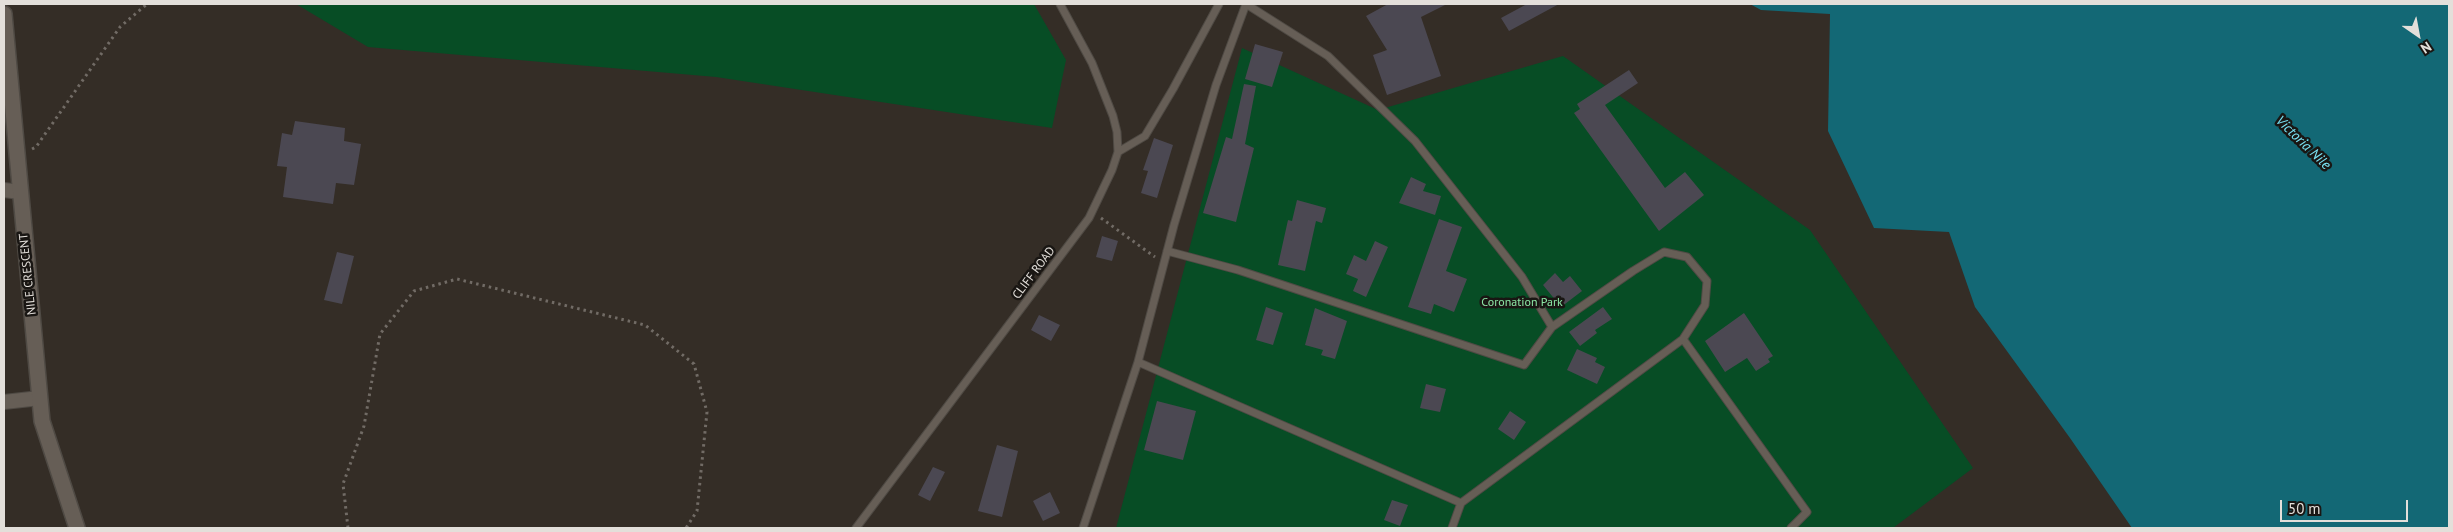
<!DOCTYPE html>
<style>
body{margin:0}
#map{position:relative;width:2453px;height:532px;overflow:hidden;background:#342d26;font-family:"PT Sans",sans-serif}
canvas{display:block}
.frame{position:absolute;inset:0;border:5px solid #e3dfda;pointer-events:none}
.north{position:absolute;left:2393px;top:10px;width:50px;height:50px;-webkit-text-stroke:4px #191613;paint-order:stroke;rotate:147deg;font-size:14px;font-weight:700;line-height:20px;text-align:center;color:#e3dfda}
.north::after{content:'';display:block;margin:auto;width:18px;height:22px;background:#e3dfda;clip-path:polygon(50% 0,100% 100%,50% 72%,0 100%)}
.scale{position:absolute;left:2280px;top:500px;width:128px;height:22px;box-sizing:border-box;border:2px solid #e3dfda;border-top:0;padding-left:6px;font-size:15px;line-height:18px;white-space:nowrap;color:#e3dfda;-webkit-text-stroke:4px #191613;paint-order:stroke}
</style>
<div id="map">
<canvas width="2453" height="532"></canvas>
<div class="frame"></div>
<div class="north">N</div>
<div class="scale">50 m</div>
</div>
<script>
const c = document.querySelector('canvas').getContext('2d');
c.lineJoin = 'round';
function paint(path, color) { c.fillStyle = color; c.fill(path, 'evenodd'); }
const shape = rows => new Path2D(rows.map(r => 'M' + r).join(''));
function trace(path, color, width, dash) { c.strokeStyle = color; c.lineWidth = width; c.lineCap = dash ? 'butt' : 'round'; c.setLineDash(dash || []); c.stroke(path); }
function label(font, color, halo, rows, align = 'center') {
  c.font = font + ' "PT Sans",sans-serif'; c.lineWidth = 5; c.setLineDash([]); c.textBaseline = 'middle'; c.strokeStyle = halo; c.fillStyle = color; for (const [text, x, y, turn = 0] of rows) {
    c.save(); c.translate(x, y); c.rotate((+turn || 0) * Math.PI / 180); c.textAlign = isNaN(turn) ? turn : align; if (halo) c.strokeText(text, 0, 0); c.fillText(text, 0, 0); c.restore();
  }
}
const green = shape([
 [296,4,1034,4,1066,60,1052,128,716,77,368,47],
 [1242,48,1378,110,1563,56,1810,230,1973,468,1893,528,1116,528]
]);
const water = shape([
 [1750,4,2449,4,2449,528,2132,528,2070,438,1975,307,1949,232,1874,228,1828,131,1830,14,1761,10]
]);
const building = shape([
 [1388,4,1447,4,1421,17,1441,76,1387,95,1373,55,1387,50,1366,16],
 [1527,4,1559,4,1509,31,1501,18],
 [1255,44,1283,52,1272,87,1245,79],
 [1629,70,1638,83,1605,105,1665,188,1685,172,1704,195,1659,231,1574,113,1580,109,1577,104],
 [1244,84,1256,86,1245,144,1254,148,1236,222,1203,213,1226,137,1232,139],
 [295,121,345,128,344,141,361,144,354,185,336,183,333,204,283,197,287,167,277,166,282,133,292,135],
 [1154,138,1173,145,1157,198,1141,193,1148,171,1143,170],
 [1411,177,1426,184,1423,191,1441,196,1435,215,1399,203],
 [1297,200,1326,208,1322,223,1316,221,1305,271,1278,265,1288,220,1292,221],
 [1439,219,1462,227,1446,271,1467,279,1454,312,1434,304,1431,314,1408,307],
 [1102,236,1118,241,1112,261,1096,257],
 [1375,241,1388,247,1366,297,1353,291,1358,279,1346,274,1354,255,1366,261],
 [337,252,354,256,342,304,324,300],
 [1555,273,1563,282,1570,276,1582,291,1561,307,1543,285],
 [1266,307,1283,313,1273,345,1256,340],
 [1603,307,1612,319,1595,330,1597,333,1580,346,1569,332],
 [1315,308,1347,321,1335,359,1321,355,1323,350,1305,345],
 [1744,313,1773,356,1768,359,1770,362,1756,371,1747,358,1725,372,1705,341],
 [1039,315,1060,325,1051,341,1031,330],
 [1577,349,1597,358,1595,362,1605,367,1597,384,1567,370],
 [1426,384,1446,389,1440,412,1420,408],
 [1157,401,1196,411,1183,460,1144,450],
 [1510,411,1526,422,1514,440,1498,429],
 [997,445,1018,451,1002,517,978,511],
 [933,467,945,472,930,501,918,495],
 [1050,492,1060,513,1043,521,1033,501],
 [1392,500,1408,505,1400,526,1384,520]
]);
const path = shape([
 [32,149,36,147,120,27,147,4],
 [1101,218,1155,257],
 [348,528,343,484,364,426,380,334,414,291,457,279,645,325,694,364,707,412,697,511,686,528]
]);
const lane = shape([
 [1118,152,1145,136,1173,89,1219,4],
 [1167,251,1238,270,1524,365,1552,327,1633,271,1664,252,1687,257,1707,281,1705,305,1683,339,1807,512,1791,528],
 [1138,362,1461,503,1683,339],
 [856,528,1089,218,1112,170,1118,152,1117,132,1113,116,1092,63,1060,4],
 [1083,528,1138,362,1174,225,1216,85,1246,4,1328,56,1415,141,1522,277,1552,327],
 [1452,528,1461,503]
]);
const street = shape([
 [4,190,20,192],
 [4,402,40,398]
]);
const secondary = shape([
 [4,14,42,421,77,528]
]);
const streetNames = [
 ["CLIFF ROAD",1034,273,-53],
 ["NILE CRESCENT",28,274,-96]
];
const parkNames = [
 ["Coronation Park",1522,303]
];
const waterNames = [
 ["Victoria Nile",2303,143,44]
];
paint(green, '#074d25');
paint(water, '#136875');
paint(building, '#4b4852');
trace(lane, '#4f4a44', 9);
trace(street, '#4f4a44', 16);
trace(secondary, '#4f4a44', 18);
trace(path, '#716b65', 3, [2.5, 4]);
trace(lane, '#665e56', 7);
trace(street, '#665e56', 14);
trace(secondary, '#665e56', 15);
label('12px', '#e3dfda', '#191613', streetNames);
label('12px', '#8ce6a5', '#191613', parkNames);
label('italic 14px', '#7ae4f6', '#191613', waterNames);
</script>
